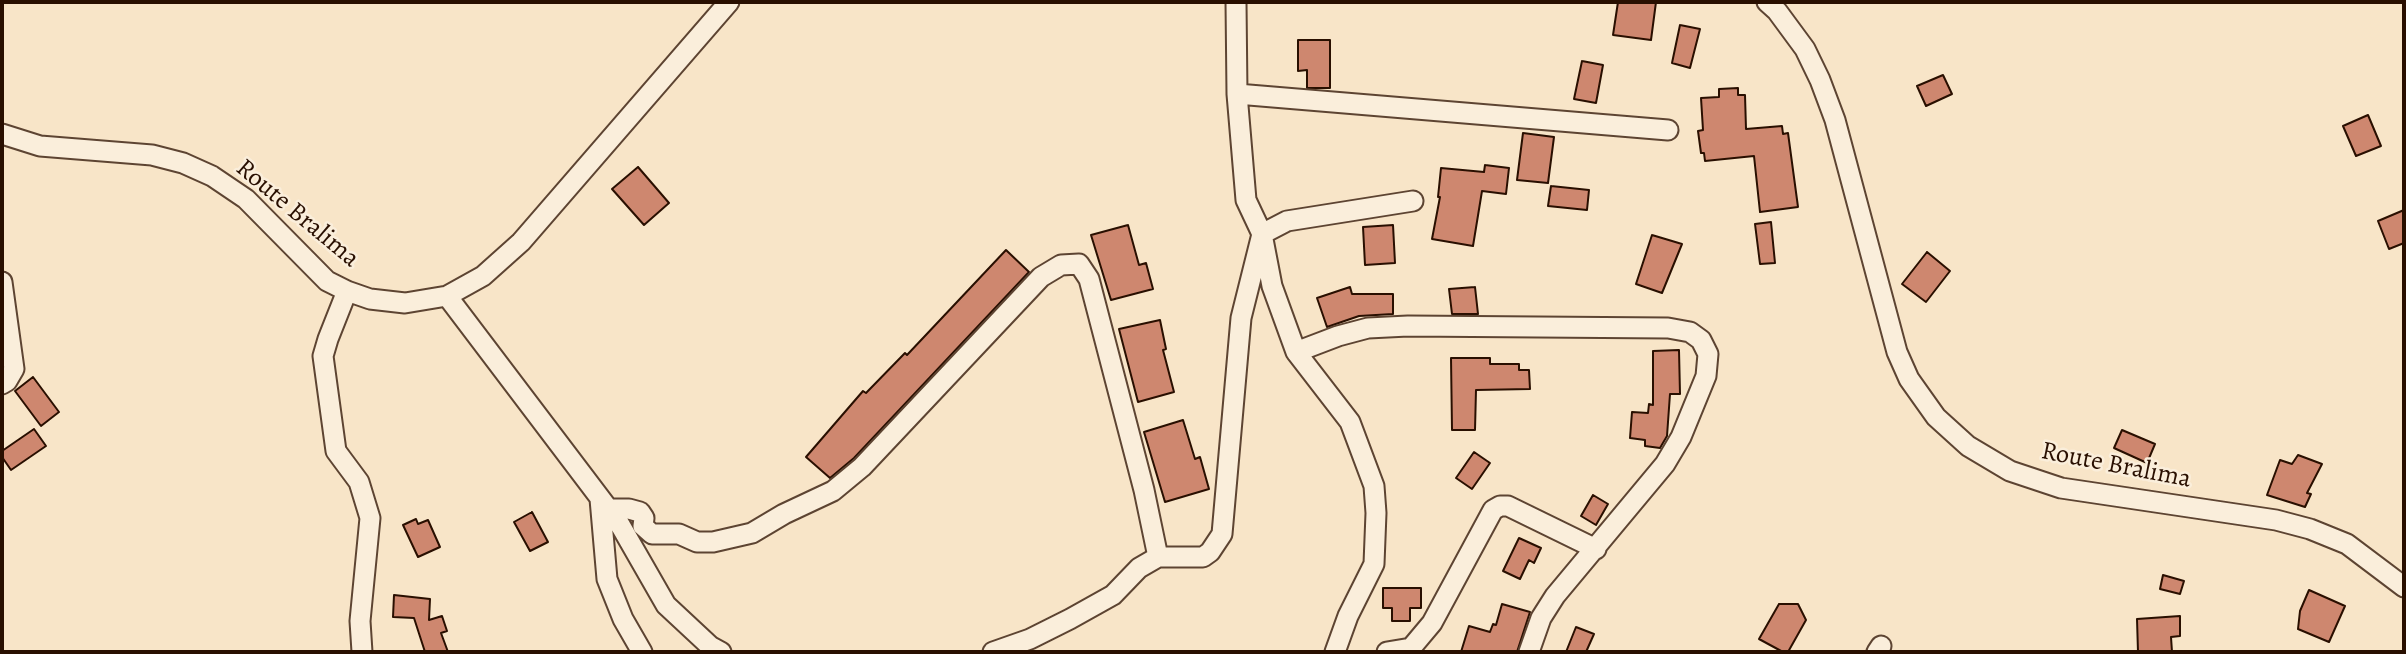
<!DOCTYPE html>
<style>
body{margin:0}
#map{position:relative;width:2406px;height:654px;overflow:hidden;background:#f8e5c8;font-family:Alegreya,serif}
canvas{display:block}
.frame{position:absolute;inset:0;border:4px solid #290f00;pointer-events:none}
</style>
<div id="map">
<canvas width="2406" height="654"></canvas>
<div class="frame"></div>
</div>
<script>
const c = document.querySelector('canvas').getContext('2d');
c.lineJoin = 'round';
function paint(path, color) { c.fillStyle = color; c.fill(path, 'evenodd'); }
const shape = rows => new Path2D(rows.map(r => 'M' + r).join(''));
function trace(path, color, width, dash) { c.strokeStyle = color; c.lineWidth = width; c.lineCap = dash ? 'butt' : 'round'; c.setLineDash(dash || []); c.stroke(path); }
function label(font, color, halo, rows, align = 'center') {
  c.font = font + ' Alegreya,serif'; c.lineWidth = 5; c.setLineDash([]); c.textBaseline = 'middle'; c.strokeStyle = halo; c.fillStyle = color; for (const [text, x, y, turn = 0] of rows) {
    c.save(); c.translate(x, y); c.rotate((+turn || 0) * Math.PI / 180); c.textAlign = isNaN(turn) ? turn : align; if (halo) c.strokeText(text, 0, 0); c.fillText(text, 0, 0); c.restore();
  }
}
const building = shape([
 [1618,2,1656,2,1651,40,1613,35,1618,2],
 [1680,25,1700,29,1690,68,1672,63,1680,25],
 [1298,40,1330,40,1330,88,1307,88,1307,70,1298,71,1298,40],
 [1582,61,1603,65,1596,103,1574,99,1582,61],
 [1943,75,1952,94,1926,106,1917,86,1943,75],
 [1738,88,1738,95,1745,95,1746,129,1782,126,1783,134,1788,133,1798,207,1760,212,1754,156,1705,161,1704,153,1701,153,1698,131,1703,130,1701,98,1719,97,1719,89,1738,88],
 [2368,115,2381,146,2356,156,2343,126,2368,115],
 [1523,133,1554,137,1548,183,1517,180,1523,133],
 [1485,165,1509,168,1506,194,1482,191,1473,246,1432,239,1440,197,1438,197,1441,168,1484,172,1485,165],
 [638,167,669,203,644,225,612,189,638,167],
 [1551,186,1589,190,1587,210,1548,206,1551,186],
 [2404,210,2404,243,2389,249,2378,221,2404,210],
 [1771,222,1775,263,1760,264,1755,224,1771,222],
 [1128,225,1139,265,1146,263,1153,289,1111,300,1091,235,1128,225],
 [1393,225,1395,263,1365,265,1363,227,1393,225],
 [1652,235,1682,244,1662,293,1636,284,1652,235],
 [1006,250,1029,272,854,458,830,478,806,457,863,391,866,393,905,353,907,355,1006,250],
 [1927,252,1950,271,1926,302,1902,284,1927,252],
 [1350,287,1352,294,1393,294,1393,314,1359,316,1327,327,1317,298,1350,287],
 [1475,287,1478,314,1452,314,1449,289,1475,287],
 [1160,320,1166,349,1163,350,1174,392,1138,402,1119,329,1160,320],
 [1679,350,1680,394,1670,394,1667,436,1660,448,1645,446,1645,440,1630,438,1632,412,1648,413,1649,404,1653,405,1653,351,1679,350],
 [1451,358,1490,358,1490,364,1519,364,1519,370,1529,370,1530,389,1476,390,1475,430,1452,430,1451,358],
 [33,377,59,412,41,426,15,391,33,377],
 [1183,420,1195,459,1200,457,1209,489,1165,502,1144,432,1183,420],
 [34,429,46,446,11,470,2,457,2,451,34,429],
 [2122,430,2155,444,2147,463,2114,448,2122,430],
 [1474,452,1490,463,1472,489,1456,478,1474,452],
 [2298,455,2322,464,2307,493,2311,494,2305,507,2267,495,2280,460,2292,464,2298,455],
 [1593,495,1608,504,1596,525,1581,516,1593,495],
 [532,512,548,542,530,551,514,522,532,512],
 [416,519,418,524,428,520,440,547,418,557,403,525,416,519],
 [1519,538,1541,548,1534,563,1529,560,1520,579,1503,571,1519,538],
 [2163,575,2184,581,2180,594,2160,589,2163,575],
 [1383,588,1421,588,1421,608,1410,608,1410,621,1392,621,1392,608,1383,608,1383,588],
 [2309,590,2345,606,2329,642,2298,629,2300,611,2309,590],
 [394,595,430,599,429,620,442,616,447,631,441,633,448,652,425,652,414,618,393,617,394,595],
 [1502,604,1530,612,1517,652,1461,652,1469,626,1490,632,1493,624,1496,625,1502,604],
 [1779,604,1798,604,1806,620,1788,652,1783,652,1759,639,1779,604],
 [2180,616,2180,636,2171,637,2172,652,2138,652,2137,619,2180,616],
 [1576,627,1594,634,1586,652,1566,652,1576,627]
]);
const street = shape([
 [1236,2,1237,94,1246,200,1262,234,1272,286,1296,352,1350,422,1374,486,1376,513,1374,564,1348,616,1335,652],
 [1767,2,1777,11,1805,49,1820,80,1835,120,1897,352,1909,379,1936,417,1968,446,2010,471,2061,488,2276,520,2310,529,2347,544,2404,587],
 [1237,94,1668,130],
 [2,134,40,146,152,155,183,163,212,176,246,199,327,281,347,291,370,299,405,303,447,296,483,276,521,242,729,2],
 [2,282,14,369,7,381,2,384],
 [347,291,328,339,323,356,336,451,359,482,370,518,360,621,362,652],
 [447,296,619,523,666,605,710,646,721,652],
 [1296,352,1338,336,1368,328,1408,326,1668,328,1690,332,1701,340,1708,354,1706,376,1681,437,1665,464,1555,596,1541,618,1529,652],
 [600,499,607,579,623,619,642,652],
 [608,509,629,509,640,512,644,518,643,526,652,534,679,534,697,542,713,542,752,533,784,514,833,491,862,467,1041,277,1061,265,1079,264,1089,279,1144,490,1158,557,1139,568,1113,595,1070,619,1030,639,993,652],
 [1158,557,1203,557,1210,552,1222,534,1241,318,1262,234,1287,221,1413,201],
 [1387,652,1411,648,1432,623,1493,510,1500,506,1508,506,1596,549],
 [1877,652,1881,646]
]);
const streetNames = [
 ["Route Bralima",297,214,40],
 ["Route Bralima",2116,466,11]
];
paint(building, '#ce876f');
trace(building, '#290f00', 2);
trace(street, '#5d4432', 23);
trace(street, '#faeedb', 19);
label('26px', '#290f00', '#faeedb', streetNames);
</script>
